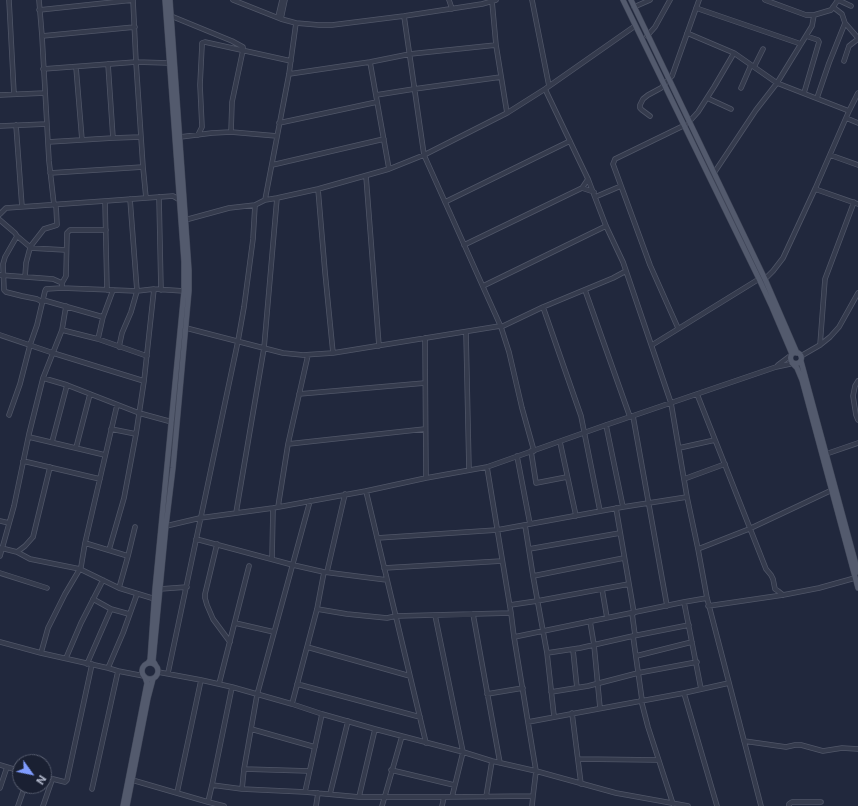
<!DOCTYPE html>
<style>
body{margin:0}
#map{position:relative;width:858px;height:806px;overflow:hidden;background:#21283d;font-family:Inter,sans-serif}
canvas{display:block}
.north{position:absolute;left:12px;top:754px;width:40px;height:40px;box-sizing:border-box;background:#1a2032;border:1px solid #565c6e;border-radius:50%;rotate:123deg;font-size:11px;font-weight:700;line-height:16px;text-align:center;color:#b0b6c9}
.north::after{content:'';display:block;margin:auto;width:14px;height:18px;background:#7f9cff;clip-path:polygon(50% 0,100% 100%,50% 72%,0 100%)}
</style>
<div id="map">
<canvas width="858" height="806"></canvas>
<div class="north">N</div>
</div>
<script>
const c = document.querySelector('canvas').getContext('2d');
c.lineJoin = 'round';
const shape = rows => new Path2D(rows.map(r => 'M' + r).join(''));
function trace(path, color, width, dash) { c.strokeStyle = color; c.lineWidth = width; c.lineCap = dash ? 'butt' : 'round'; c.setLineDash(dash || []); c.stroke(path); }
const minor = shape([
 [9,0,14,94],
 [39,0,42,36,49,161,54,205],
 [133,0,136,62,143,167,146,198],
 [233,0,281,19,296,23,319,25,332,25,404,16,482,4,496,0],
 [449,0,452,9],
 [532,0,549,86],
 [765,0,806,15,814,15,831,10,838,0],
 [838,0,851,6],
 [492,1,496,45,507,113],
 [634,7,650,0],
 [696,8,801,44],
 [39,10,133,0],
 [171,16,232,41,243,47,243,50,232,102,231,132],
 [404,16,424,155,501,327,509,352,522,408,534,451],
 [278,17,282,0],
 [281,19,285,0],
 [845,23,858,38],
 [687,33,734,53,777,83,849,111],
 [42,36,135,27],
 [647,36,655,27,670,0],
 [844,61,849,46,858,39],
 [370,62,389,169],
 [108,64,113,138],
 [76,67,82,140],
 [754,67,763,49],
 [43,69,136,62,169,63],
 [289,74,370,62,410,54,496,45],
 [741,88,751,65],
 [545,89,588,179,606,226,623,262,671,403,687,497,698,549,707,598,761,806],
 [804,93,819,42,818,40,806,36],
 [0,95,45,93],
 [376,95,414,89,501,77],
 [707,98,731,109],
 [817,98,829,63,845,23,842,14,833,7],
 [650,116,642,110,640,108,640,105,643,99,648,95,661,88,672,76,699,0],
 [846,118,858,123],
 [689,122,698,112,714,87,734,53],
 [279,123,377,102],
 [16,125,22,207],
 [0,126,47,124],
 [198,135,202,127,200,85,202,45,202,43,205,42,291,61],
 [180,137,212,133,231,132,277,136],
 [48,142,113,138,141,137],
 [830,155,858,165],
 [272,165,384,139],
 [50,173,143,167],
 [714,173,756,110,777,83,812,26,814,15],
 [366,176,379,346],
 [582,188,594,192],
 [318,189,325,272,333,353],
 [815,189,858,204],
 [159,197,161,290],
 [595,197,621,186],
 [265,200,289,74,296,23],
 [105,201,107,290],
 [445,202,570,141],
 [0,214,6,208,105,201,173,196,180,200],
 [0,220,15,233,17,236,30,247],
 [185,220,229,208,255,205,265,200,277,198,318,189,389,169,424,155,507,113,545,89,635,26],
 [17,236,5,257,3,264,4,290,6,292,22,296,37,299,42,302],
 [464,245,582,188,588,179],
 [30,248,66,250],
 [0,275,53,279,62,283],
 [25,277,26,263,30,248,30,247,44,229,57,225,56,205],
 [765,279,773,271,783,258,815,189,849,111,858,93],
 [483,286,606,226],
 [62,288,62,283,66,276,67,233,70,230,106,230],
 [585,290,630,417],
 [43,300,103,317],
 [543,307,581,416,600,511],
 [501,327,543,307,613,278,626,271],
 [186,328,283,353,303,355,333,353,500,326],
 [678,328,650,265,613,164,615,159,685,125],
 [62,330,98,339,147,356],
 [466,332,469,470],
 [0,335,53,353,144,381],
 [425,338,426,478],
 [98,339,103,317,113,290],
 [652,345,759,279],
 [820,345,825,279,854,202],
 [119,347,122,333,131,312,137,291,130,199],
 [801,356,820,345,830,337,839,327,858,293],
 [778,365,790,356],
 [43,378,67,385,139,413,172,422],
 [858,381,855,386,853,396,856,415,858,420],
 [299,394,425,383],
 [697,394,766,569,771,575,773,579,775,589,778,591,783,595],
 [9,415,20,384,30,345,37,325,45,291,46,289,62,288,113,290,137,291,154,289,184,291],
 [633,416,667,606],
 [606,425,623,507],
 [111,429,136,434],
 [29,437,105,455],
 [52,442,67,385],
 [560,442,576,516],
 [288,444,425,429],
 [76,448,90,394],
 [679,448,715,440],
 [531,451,536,483,567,477],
 [826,454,858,443],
 [517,456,530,524],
 [23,461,100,479],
 [684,479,725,464],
 [366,491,410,676,426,743],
 [278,507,288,444,308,355],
 [616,508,634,613],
 [236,513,264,348,277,198],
 [0,521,9,523],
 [163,525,166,526,200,518,273,508,366,491,426,478,487,467,606,425,776,367,790,364,791,362],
 [525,525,533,576,547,653,554,716],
 [377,538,497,530,623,507,687,497],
 [196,539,293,565,324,572,387,580],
 [85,543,128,556],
 [217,544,205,594,205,598,207,605,213,619,230,642],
 [1,548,17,552,30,559,80,569,119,588,155,599,157,599],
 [529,549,620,533],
 [698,549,749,529,832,490],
 [109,550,124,498,136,434,144,381,154,289],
 [17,552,25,546,33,537,50,467],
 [0,556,14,506,29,434,43,378,62,330,66,306],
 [272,559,273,508],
 [384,568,502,561],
 [327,572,345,494],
 [0,573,47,588],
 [533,576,624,558],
 [119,588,128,556,135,527],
 [160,589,187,587],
 [602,589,607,618],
 [93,599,111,609,129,614],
 [684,602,701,689],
 [510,605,537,601,629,584],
 [708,606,783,595,819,588,855,578],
 [317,609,347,614,387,618,396,616,511,613],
 [632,613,635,635],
 [473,614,500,763],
 [435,615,463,752,452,797],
 [590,621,594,645,600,708],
 [235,623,274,632],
 [633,636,642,700],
 [514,637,684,602,707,598],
 [0,642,41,653,108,668,118,671,92,789],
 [307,647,410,676],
 [573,650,577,688],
 [41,653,48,628,65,594,81,567,85,543,117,405],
 [547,653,580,648,633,636,689,625],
 [636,656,692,642],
 [66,658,81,623,103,580],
 [87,664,111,609],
 [108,668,123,633,137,594],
 [118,671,144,676],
 [158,672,201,680,232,687,292,704,322,714,375,729,463,752,492,761,536,771,616,793,688,806],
 [168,673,238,341,244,307,253,239,255,205],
 [219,684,249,566],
 [297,684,420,717],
 [232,687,212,785,242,789,305,792,359,797,444,797,533,796,536,771,514,637,511,613,487,467],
 [551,692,588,686,638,673,697,662],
 [684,693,717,806],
 [487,694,523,688],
 [641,700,648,727,673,804],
 [292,704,317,609,324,572],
 [572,713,581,784],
 [528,722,684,693,729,683],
 [251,729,315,747],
 [744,741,786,747,795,745,801,745,823,751,842,748,858,749],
 [579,759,658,760],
 [0,765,20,771],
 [244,769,309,771],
 [391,770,454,785],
 [44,778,52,780],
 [132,780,208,802,224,806],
 [0,788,7,767],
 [242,789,244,769,257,695,310,501],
 [305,792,322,714],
 [177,793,201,680],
 [330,794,348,721],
 [359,797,375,729],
 [486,797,492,761],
 [208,802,212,785],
 [18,806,25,786],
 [43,806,52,780,53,779,65,782,67,780,92,664],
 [316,806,318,793],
 [382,806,402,736],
 [442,806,444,797],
 [532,806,533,796],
 [789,806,789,804,792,802,821,802]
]);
const major = shape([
 [623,0,759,279,772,307,792,354],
 [631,0,765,279,797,353],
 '790.5 358a5.5 5.5 0 1 1 11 0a5.5 5.5 0 1 1-11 0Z',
 [801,361,858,572],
 [792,363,797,368,802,380,858,588],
 [148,663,150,660,155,589,184,291,184,262,165,0],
 '142 671a8 8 0 1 1 16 0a8 8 0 1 1-16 0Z',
 [155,664,153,661,166,526,173,468,189,291,189,270,170,0],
 [123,806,147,683,145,677],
 [127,806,148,698,153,679]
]);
trace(minor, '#505668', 5.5);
trace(major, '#3e4456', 6);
trace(minor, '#353b4d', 4);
trace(major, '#535a6d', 5);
</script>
